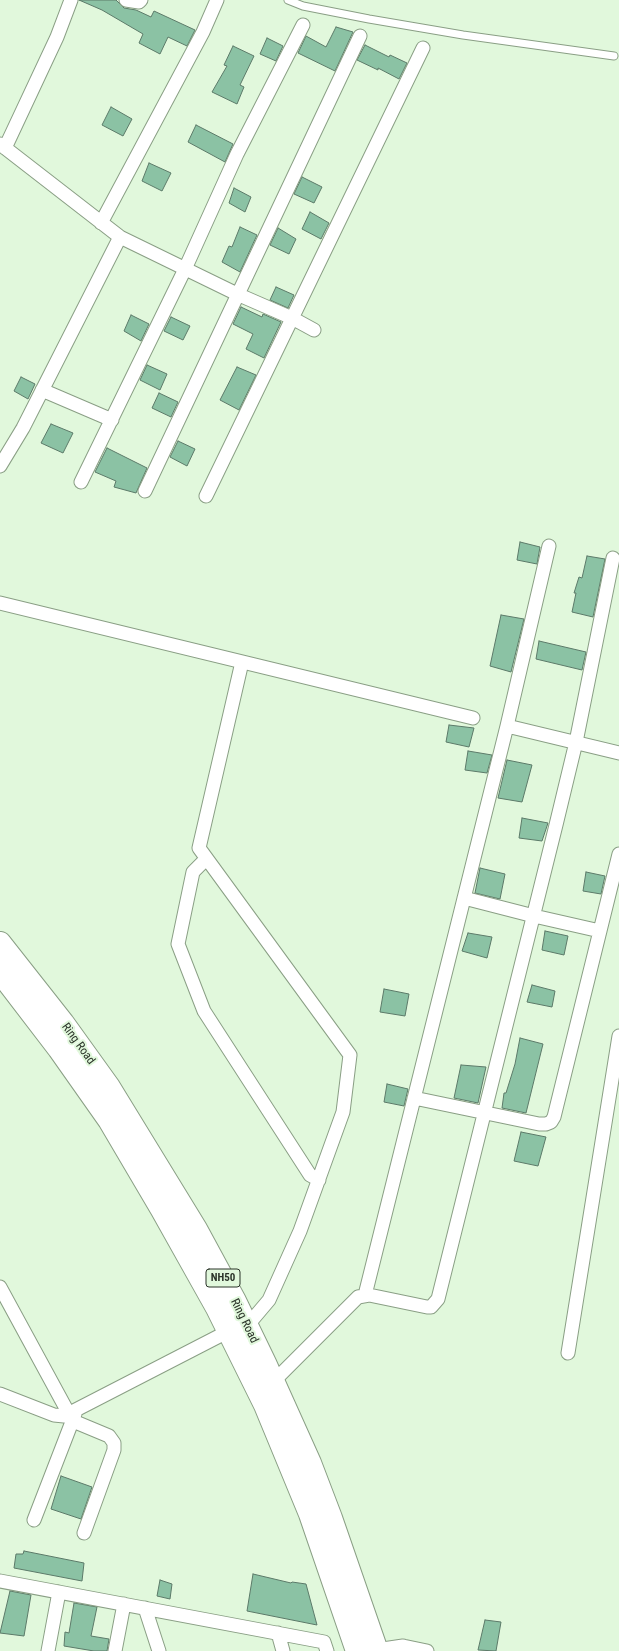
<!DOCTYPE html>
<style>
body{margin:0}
canvas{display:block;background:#e1f8dc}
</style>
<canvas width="619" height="1651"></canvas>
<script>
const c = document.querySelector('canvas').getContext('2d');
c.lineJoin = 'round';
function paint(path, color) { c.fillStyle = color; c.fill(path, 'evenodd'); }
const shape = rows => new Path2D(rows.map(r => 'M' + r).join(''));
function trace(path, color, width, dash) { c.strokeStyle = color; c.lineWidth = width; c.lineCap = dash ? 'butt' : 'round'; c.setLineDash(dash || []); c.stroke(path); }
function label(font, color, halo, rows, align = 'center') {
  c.font = font + ' "Roboto Condensed",sans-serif'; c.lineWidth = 4; c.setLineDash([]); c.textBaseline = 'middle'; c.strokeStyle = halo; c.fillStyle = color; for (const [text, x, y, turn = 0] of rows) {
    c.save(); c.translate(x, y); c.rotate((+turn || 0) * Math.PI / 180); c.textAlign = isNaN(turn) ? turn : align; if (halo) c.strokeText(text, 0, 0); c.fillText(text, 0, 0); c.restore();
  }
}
const building = shape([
 [79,0,116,0,124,8,136,10,151,17,154,11,195,30,187,46,168,37,160,54,139,43,143,34,102,10,79,0],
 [336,27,353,32,335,71,298,53,306,36,326,47,336,27],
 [267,38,283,46,276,61,260,54,267,38],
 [365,45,389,57,390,55,407,63,399,79,378,68,378,70,357,60,365,45],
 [233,46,254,56,240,85,244,87,237,104,212,92,227,66,224,65,233,46],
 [111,107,132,119,123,136,102,125,111,107],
 [196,125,233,144,225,162,188,142,196,125],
 [149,163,171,173,162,191,142,181,149,163],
 [302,177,322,187,314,203,294,194,302,177],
 [234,188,251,197,245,212,229,203,234,188],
 [310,212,329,223,321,239,302,229,310,212],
 [240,227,257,235,240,272,222,262,229,246,232,247,240,227],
 [278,228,296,239,289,254,270,245,278,228],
 [276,287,294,295,288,308,270,300,276,287],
 [241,307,262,317,263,314,281,322,264,358,246,349,253,334,233,324,241,307],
 [131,315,149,324,141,341,124,331,131,315],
 [171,317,190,326,183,340,164,331,171,317],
 [147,365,167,374,160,390,140,380,147,365],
 [237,367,256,375,239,410,220,400,237,367],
 [21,377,35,384,28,399,14,391,21,377],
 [159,393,178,402,171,417,152,408,159,393],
 [51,424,73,433,63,453,41,443,51,424],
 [178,441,195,449,187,466,170,457,178,441],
 [107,448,147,468,136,493,114,487,116,481,95,472,107,448],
 [520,542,540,547,537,564,517,560,520,542],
 [587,556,605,559,593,617,572,612,576,593,574,593,579,577,582,578,587,556],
 [501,615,524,619,511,672,490,666,501,615],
 [539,641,586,652,582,670,536,659,539,641],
 [449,725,474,728,469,747,446,742,449,725],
 [468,751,492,755,487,773,465,770,468,751],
 [507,760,532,765,522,802,498,798,507,760],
 [522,818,548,823,542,841,519,838,522,818],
 [480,868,505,874,500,899,475,893,480,868],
 [586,872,605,876,601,894,583,891,586,872],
 [545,931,568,936,564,955,542,950,545,931],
 [468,933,492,937,487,958,462,951,468,933],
 [532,985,555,991,552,1007,527,1002,532,985],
 [384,989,409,994,405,1016,380,1012,384,989],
 [520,1038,543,1044,526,1113,502,1108,504,1093,506,1093,515,1064,520,1038],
 [461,1065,486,1067,478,1103,454,1098,461,1065],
 [387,1084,408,1089,404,1106,384,1102,387,1084],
 [521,1132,546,1137,538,1166,514,1161,521,1132],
 [61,1476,92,1487,81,1519,51,1509,61,1476],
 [24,1551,84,1563,82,1581,14,1568,16,1554,23,1554,24,1551],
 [253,1574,291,1583,292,1582,306,1584,317,1625,247,1611,253,1574],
 [160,1580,172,1584,170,1599,157,1596,160,1580],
 [10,1591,31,1595,24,1636,0,1633,10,1591],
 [74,1603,97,1607,91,1636,109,1639,107,1651,94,1651,64,1646,65,1632,69,1633,74,1603],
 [485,1620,501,1622,496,1651,478,1650,485,1620]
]);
const lane = shape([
 [288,0,303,6,369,19,463,35,614,56]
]);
const street = shape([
 [126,0,139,2,141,0],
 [0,144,120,237,237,294,292,318,314,330],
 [5,148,57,37,71,0],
 [101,223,203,32,217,0],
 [42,390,112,420],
 [0,466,23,428,120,237],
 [81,482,185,269,237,154,303,25],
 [145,491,360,36],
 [206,496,423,48],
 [0,603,473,718],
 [242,662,199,848,350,1055,343,1112,300,1231,269,1300,247,1326],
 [507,726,619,753],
 [206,859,193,872,178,944,204,1011,310,1175,319,1180],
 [464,898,534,916,600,931],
 [414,1098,539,1124,546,1124,551,1122,554,1117,619,854],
 [0,1287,69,1414],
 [365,1295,507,726,549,546],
 [568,1353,619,1036],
 [273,1382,358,1297,369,1295,427,1307,431,1307,438,1299,556,825,576,742,613,558],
 [0,1394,54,1415,64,1416,229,1331],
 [73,1421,109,1436,114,1443,114,1450,84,1533],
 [34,1520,75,1414],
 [0,1581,324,1642,327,1651],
 [145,1608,159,1651],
 [278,1633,283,1651],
 [376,1650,403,1646],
 [48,1651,59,1592],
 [115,1651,124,1604],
 [404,1651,403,1646,427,1651]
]);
const highway = shape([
 [0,943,63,1023,109,1087,196,1229,235,1301,265,1363,310,1463,331,1518,377,1651],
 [0,972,59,1049,109,1120,162,1210,217,1308,265,1405,310,1514,357,1651]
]);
const shields = [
 [223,1278,34]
];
const shieldNames = [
 ["NH50",223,1278]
];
const streetNames = [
 ["Ring Road",78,1044,54],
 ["Ring Road",244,1321,64]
];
paint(building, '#8bc2a4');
trace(building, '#5c7a69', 1);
trace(lane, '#8a9f85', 9);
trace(street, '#8a9f85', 15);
trace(highway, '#8a9f85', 24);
trace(lane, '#fff', 7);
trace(street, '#fff', 13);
trace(highway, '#fff', 22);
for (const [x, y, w] of shields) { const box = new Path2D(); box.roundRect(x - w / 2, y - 9, w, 18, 3); c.fillStyle = '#e1f8dc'; c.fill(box); trace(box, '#2b3429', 1); }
label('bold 11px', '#2b3429', null, shieldNames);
label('12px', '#2b3429', '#e1f8dc', streetNames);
</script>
